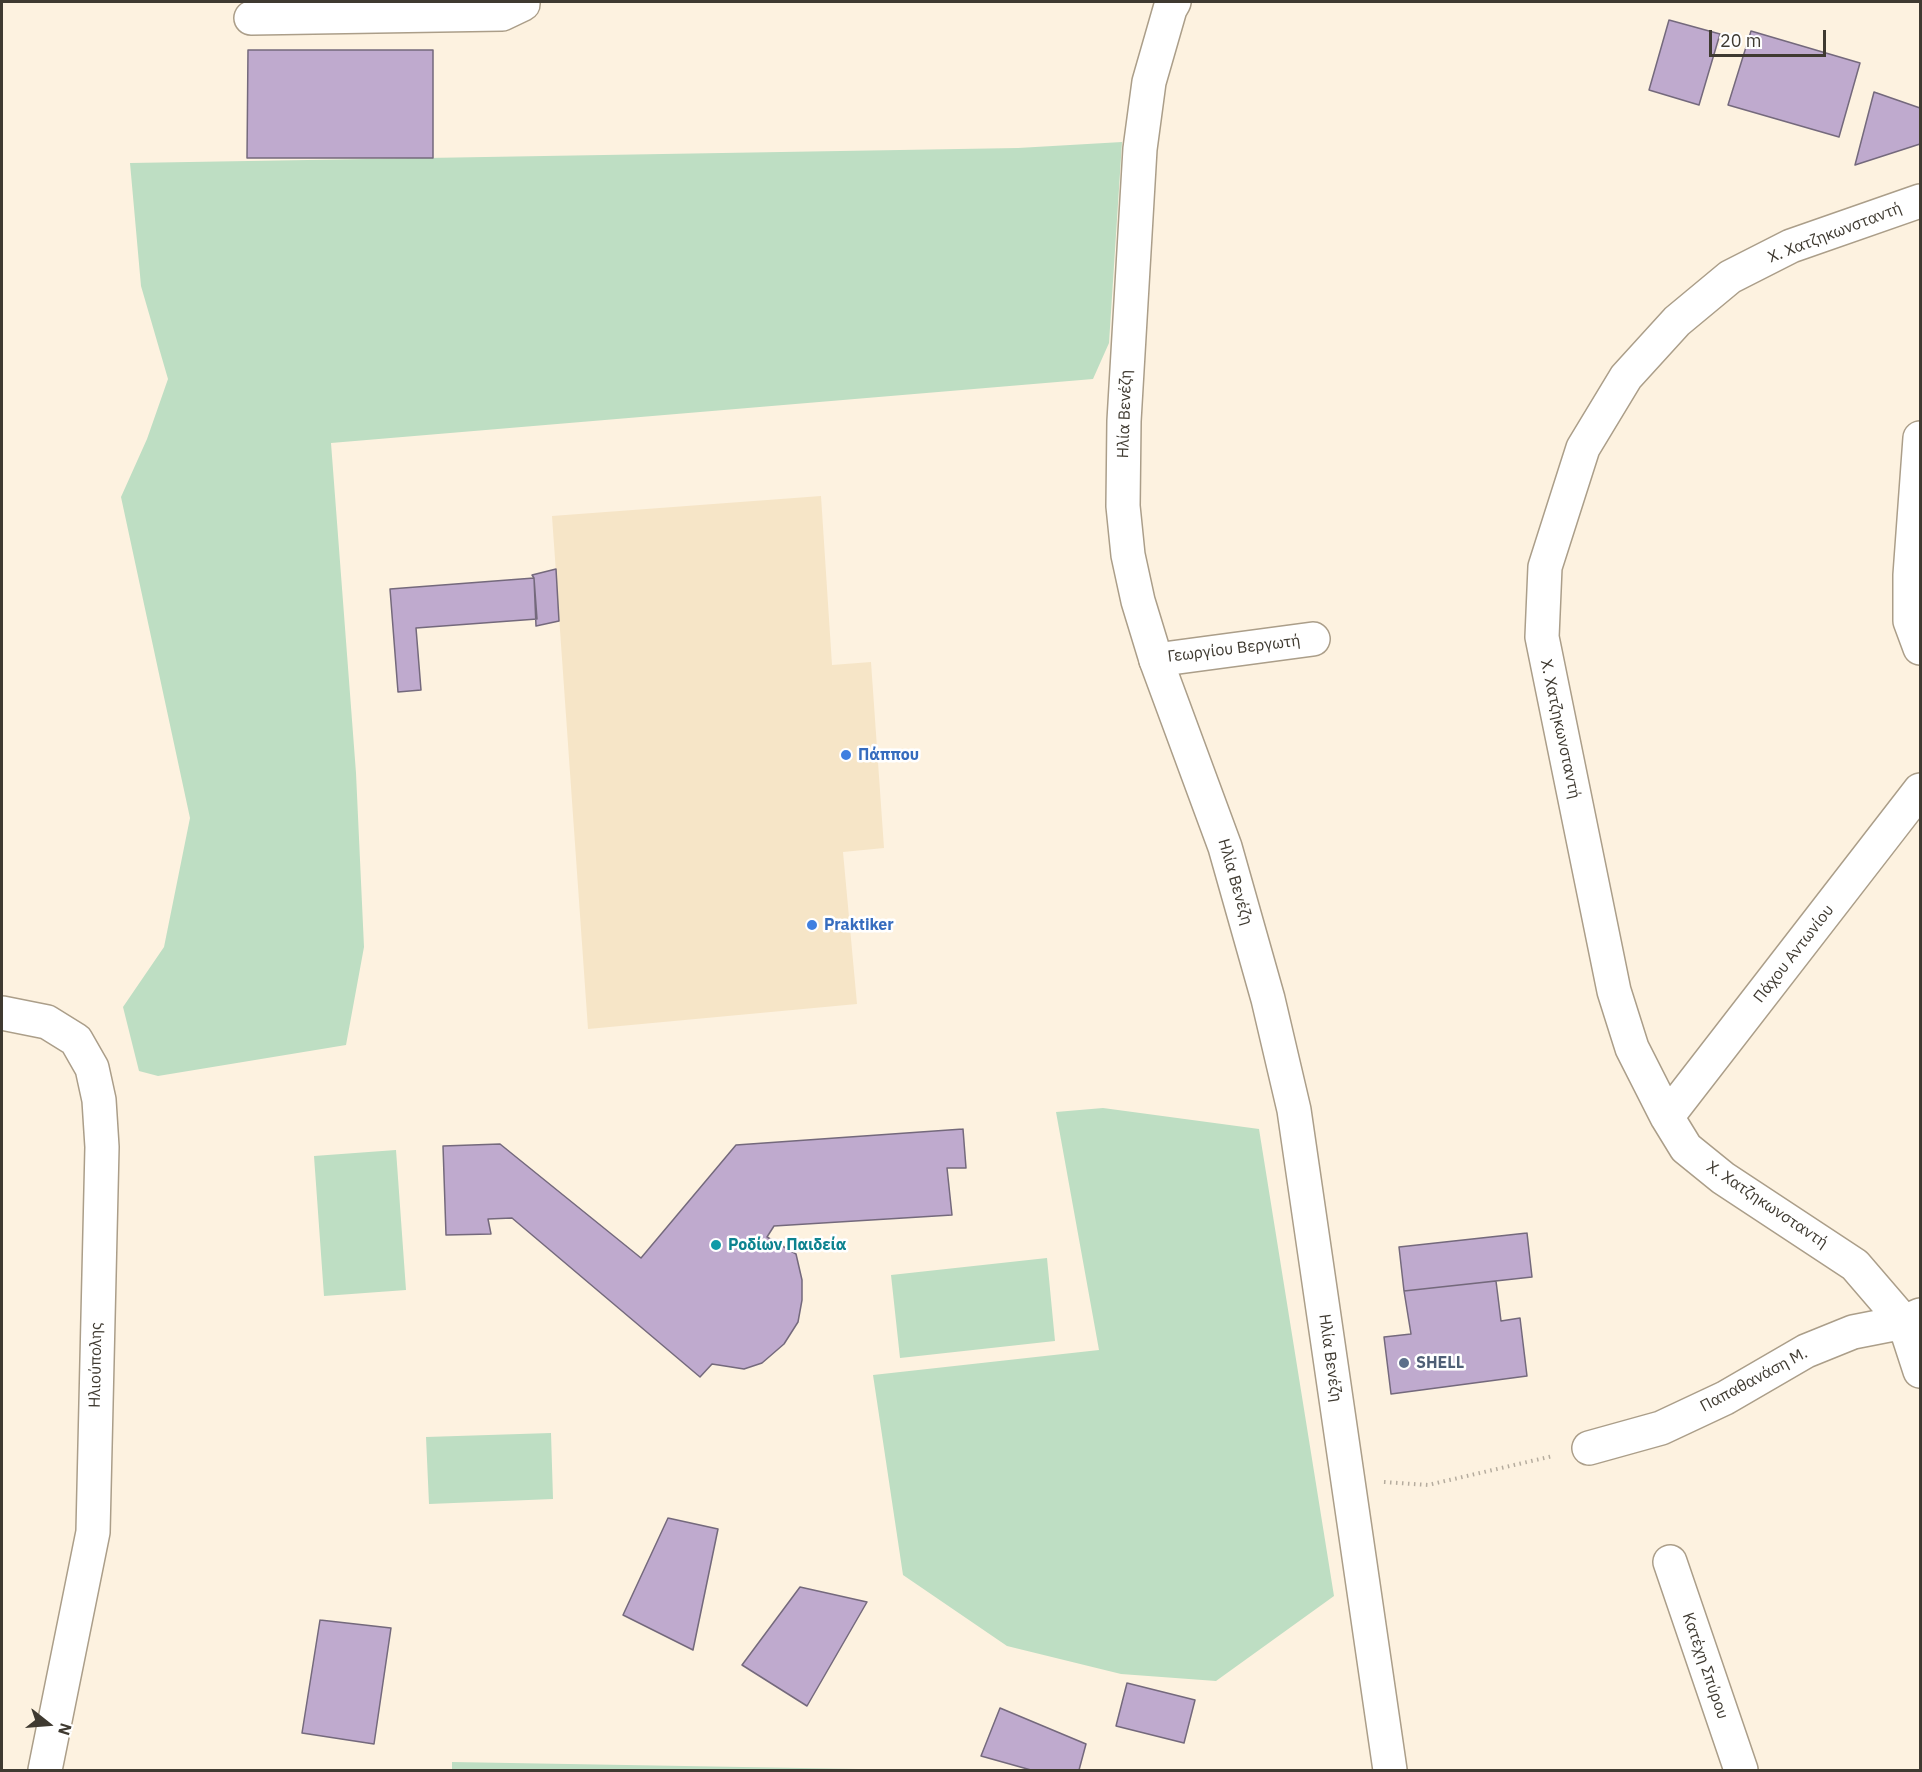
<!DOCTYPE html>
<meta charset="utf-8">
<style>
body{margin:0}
#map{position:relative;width:1922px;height:1772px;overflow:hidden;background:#fdf2e0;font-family:"IBM Plex Sans",sans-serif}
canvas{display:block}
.frame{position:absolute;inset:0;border:3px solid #3f3a31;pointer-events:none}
.north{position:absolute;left:18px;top:1694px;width:60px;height:60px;-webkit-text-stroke:4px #fff;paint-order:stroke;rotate:107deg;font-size:16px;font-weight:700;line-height:24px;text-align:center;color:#3f3a31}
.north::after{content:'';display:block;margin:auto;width:21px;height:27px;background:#3f3a31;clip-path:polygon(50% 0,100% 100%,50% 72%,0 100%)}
.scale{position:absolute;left:1709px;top:30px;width:117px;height:27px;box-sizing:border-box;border:3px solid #3f3a31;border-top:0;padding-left:8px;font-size:18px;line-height:21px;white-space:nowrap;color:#3f3a31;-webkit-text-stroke:4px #fff;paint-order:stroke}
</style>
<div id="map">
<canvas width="1922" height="1772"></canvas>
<div class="frame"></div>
<div class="north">N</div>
<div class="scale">20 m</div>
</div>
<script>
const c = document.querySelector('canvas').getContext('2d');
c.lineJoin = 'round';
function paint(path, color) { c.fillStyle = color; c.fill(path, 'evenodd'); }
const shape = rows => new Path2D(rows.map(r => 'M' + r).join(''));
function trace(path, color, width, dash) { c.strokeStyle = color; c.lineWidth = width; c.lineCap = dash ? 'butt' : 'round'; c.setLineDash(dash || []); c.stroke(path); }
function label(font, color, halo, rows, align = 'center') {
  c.font = font + ' "IBM Plex Sans",sans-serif'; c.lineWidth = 5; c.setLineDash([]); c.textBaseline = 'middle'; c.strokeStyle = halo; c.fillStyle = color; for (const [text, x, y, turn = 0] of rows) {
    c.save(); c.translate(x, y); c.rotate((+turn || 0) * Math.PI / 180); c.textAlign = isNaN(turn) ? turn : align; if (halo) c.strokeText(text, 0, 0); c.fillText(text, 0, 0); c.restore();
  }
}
const built = shape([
 [821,496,832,665,871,662,884,848,843,852,857,1004,588,1029,552,516]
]);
const green = shape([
 [1122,142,1109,343,1093,379,331,443,356,773,364,947,346,1045,158,1076,139,1071,123,1007,164,947,190,818,121,497,147,439,168,379,141,286,130,163,1018,148],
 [1103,1108,1259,1129,1334,1596,1216,1681,1121,1674,1007,1646,903,1575,873,1375,1099,1350,1056,1112],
 [396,1150,406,1290,324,1296,314,1156],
 [1047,1258,1055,1341,900,1358,891,1275],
 [551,1433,553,1499,429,1504,426,1437],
 [452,1762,917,1770,452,1770]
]);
const building = shape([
 [1669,20,1720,34,1699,105,1649,90,1669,20],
 [1751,31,1860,63,1839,137,1728,105,1751,31],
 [248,50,433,50,433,158,247,158,248,50],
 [1874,92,1920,108,1920,144,1855,165,1874,92],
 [556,569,559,621,536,626,534,578,532,575,556,569],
 [534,578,537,619,416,628,421,690,398,692,390,589,534,578],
 [963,1129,966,1168,947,1168,952,1215,774,1226,767,1237,796,1254,802,1280,802,1300,798,1322,784,1344,762,1363,744,1369,712,1364,700,1377,512,1218,488,1219,491,1234,446,1235,443,1146,500,1144,641,1258,736,1145,963,1129],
 [1527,1233,1532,1277,1404,1291,1399,1247,1527,1233],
 [1496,1281,1501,1321,1520,1318,1527,1376,1391,1394,1384,1337,1411,1334,1404,1291,1496,1281],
 [668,1518,718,1529,693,1650,623,1615,668,1518],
 [800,1587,867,1602,807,1706,742,1665,800,1587],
 [320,1620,391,1628,374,1744,302,1733,320,1620],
 [1127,1683,1195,1700,1184,1743,1116,1726,1127,1683],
 [1000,1708,1086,1744,1079,1770,1031,1770,981,1756,1000,1708]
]);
const path = shape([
 [1384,1482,1428,1485,1553,1456]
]);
const street = shape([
 [251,18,502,14,523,4,523,2],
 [1920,201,1791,246,1730,277,1677,321,1626,377,1583,448,1545,567,1542,637,1614,991,1632,1048,1667,1117,1686,1148,1723,1178,1855,1265,1904,1322,1920,1371],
 [1920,438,1910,575,1910,621,1920,648],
 [1156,660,1313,639],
 [2,1013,47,1022,76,1040,92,1068,99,1100,102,1147,93,1532,45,1770],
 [1667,1117,1920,790],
 [1589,1448,1661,1428,1725,1398,1806,1351,1853,1332,1904,1322,1920,1315],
 [1670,1562,1741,1770]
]);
const secondary = shape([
 [1174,2,1170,9,1149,82,1140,149,1124,421,1123,506,1128,555,1138,601,1156,660,1225,847,1268,999,1294,1110,1390,1770]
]);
const markers = [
 [846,755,6,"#3f7fe0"],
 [812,925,6,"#3f7fe0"],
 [716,1245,6,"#0f9aa8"],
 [1404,1363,6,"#5c6f8a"]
];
const streetNames = [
 ["Χ. Χατζηκωνσταντή",1835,233,-21],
 ["Ηλία Βενέζη",1125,414,-88],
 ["Γεωργίου Βεργωτή",1234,649,-7],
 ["Χ. Χατζηκωνσταντή",1560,729,78],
 ["Ηλία Βενέζη",1235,882,74],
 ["Πάχου Αντωνίου",1794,954,-52],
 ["Χ. Χατζηκωνσταντή",1767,1205,34],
 ["Ηλία Βενέζη",1330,1358,82],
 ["Ηλιούπολης",96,1365,-89],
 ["Παπαθανάση Μ.",1754,1380,-28],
 ["Κατέχη Σπύρου",1705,1666,71]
];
const shopNames = [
 ["Πάππου",858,755],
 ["Praktiker",824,925]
];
const cultureNames = [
 ["Ροδίων Παιδεία",728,1245]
];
const serviceNames = [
 ["SHELL",1416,1363]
];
paint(built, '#f6e5c7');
paint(green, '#bedec3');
paint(building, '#bfaace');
trace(building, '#74697c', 1.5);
trace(street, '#ab9e89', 36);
trace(secondary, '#ab9e89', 36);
trace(path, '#b5ac9e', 4, [1.5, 4.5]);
trace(street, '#fff', 33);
trace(secondary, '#fff', 33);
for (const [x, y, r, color] of markers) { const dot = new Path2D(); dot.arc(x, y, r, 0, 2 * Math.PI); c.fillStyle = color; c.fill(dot); trace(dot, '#fff', 2); }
label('16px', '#3f3a31', '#fff', streetNames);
label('bold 16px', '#366cbe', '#fff', shopNames, 'left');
label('bold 16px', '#0d838f', '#fff', cultureNames, 'left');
label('bold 16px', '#4e5e75', '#fff', serviceNames, 'left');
</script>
